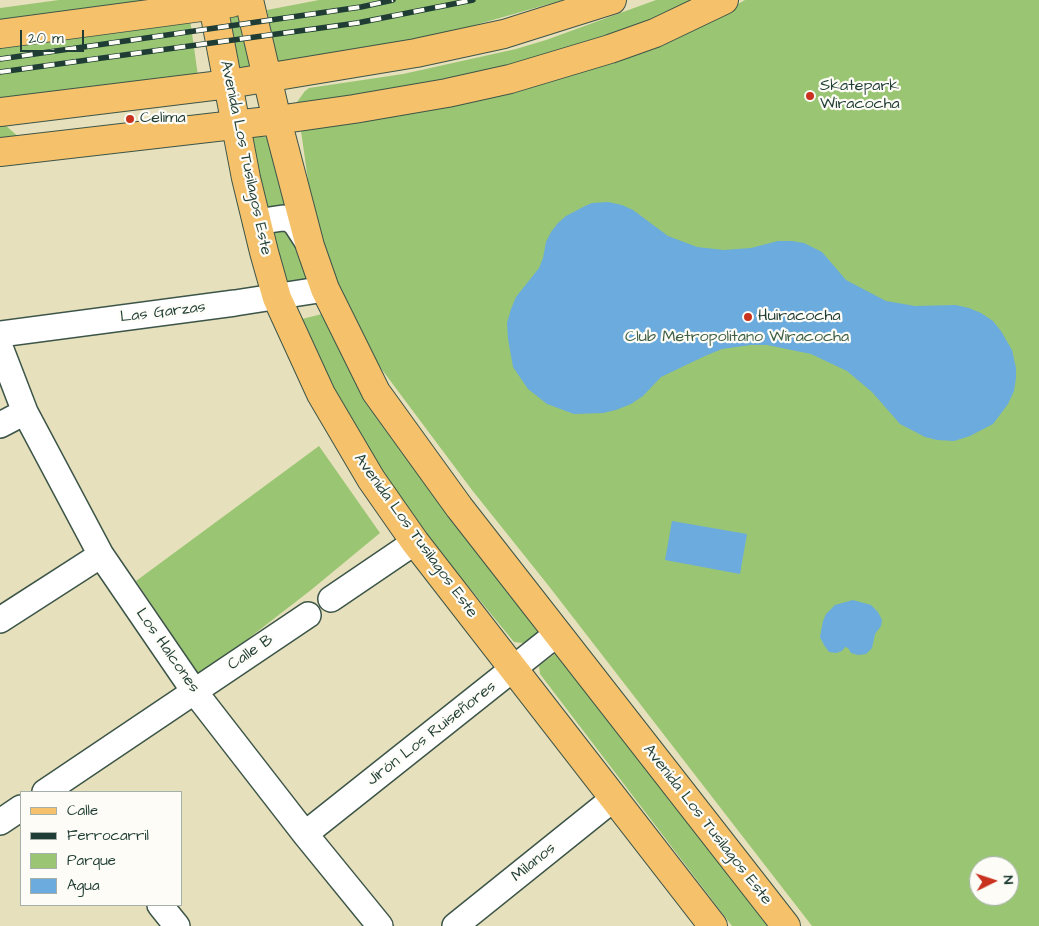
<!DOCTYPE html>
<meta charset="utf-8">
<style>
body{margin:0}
#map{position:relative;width:1039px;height:926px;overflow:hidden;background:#e6e0bc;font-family:"Architects Daughter",sans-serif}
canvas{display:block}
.legend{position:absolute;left:20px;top:791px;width:162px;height:115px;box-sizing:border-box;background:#fdfcf7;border:1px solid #a4b0a9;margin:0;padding:6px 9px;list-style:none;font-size:15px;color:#1f3d34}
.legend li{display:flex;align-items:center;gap:10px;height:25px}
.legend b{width:25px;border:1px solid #a4b0a9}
.north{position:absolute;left:969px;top:856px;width:50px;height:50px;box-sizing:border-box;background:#fdfcf7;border:1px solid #a4b0a9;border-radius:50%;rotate:86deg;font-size:14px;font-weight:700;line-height:20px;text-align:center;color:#1f3d34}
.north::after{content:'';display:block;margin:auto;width:18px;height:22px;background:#c8321e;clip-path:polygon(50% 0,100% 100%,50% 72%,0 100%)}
.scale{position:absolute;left:20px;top:30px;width:64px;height:22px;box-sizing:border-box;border:2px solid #1f3d34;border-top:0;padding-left:6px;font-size:15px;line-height:18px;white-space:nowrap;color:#1f3d34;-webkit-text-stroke:4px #fdfcf7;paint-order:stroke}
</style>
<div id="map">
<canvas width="1039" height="926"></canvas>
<ul class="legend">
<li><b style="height:6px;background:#f5c16b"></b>Calle</li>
<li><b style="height:6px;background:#1f3d34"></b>Ferrocarril</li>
<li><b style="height:14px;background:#9ac673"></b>Parque</li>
<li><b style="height:14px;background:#6babde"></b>Agua</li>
</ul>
<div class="north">N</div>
<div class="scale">20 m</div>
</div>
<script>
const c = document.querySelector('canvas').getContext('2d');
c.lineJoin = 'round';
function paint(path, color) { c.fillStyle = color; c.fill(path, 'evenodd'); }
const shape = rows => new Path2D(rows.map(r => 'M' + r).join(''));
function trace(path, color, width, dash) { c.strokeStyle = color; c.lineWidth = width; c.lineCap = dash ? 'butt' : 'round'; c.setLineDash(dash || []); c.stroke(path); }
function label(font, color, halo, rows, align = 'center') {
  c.font = font + ' "Architects Daughter",sans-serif'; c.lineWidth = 4.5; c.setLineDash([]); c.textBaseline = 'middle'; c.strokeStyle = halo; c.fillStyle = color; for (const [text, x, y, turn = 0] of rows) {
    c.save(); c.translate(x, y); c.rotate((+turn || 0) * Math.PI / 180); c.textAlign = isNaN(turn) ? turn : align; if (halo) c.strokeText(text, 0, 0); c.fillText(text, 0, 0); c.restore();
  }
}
const green = shape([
 [59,0,147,0,0,20,0,8],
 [319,0,563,0,440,35,278,66,267,10],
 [656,0,710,0,514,70,292,109,305,91,309,88,403,74,516,49,546,40],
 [745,0,1039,0,1039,926,812,926,548,585,472,490,380,367,348,311,325,249,310,194,301,131,417,112,486,97,722,13],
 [979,866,1009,866,1009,896,979,896],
 [238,10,256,67,244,69,239,66,235,58,228,19,231,11],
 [190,19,198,76,0,102,0,44],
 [0,124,4,124,22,140,0,143],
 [257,136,270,137,310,282,289,283,286,279,268,226,252,138],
 [330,312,539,628,538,633,523,643,514,642,414,520,380,474,313,351,302,319],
 [319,446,380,533,311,590,200,676,136,581],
 [556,653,774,926,732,926,540,674,539,666]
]);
const water = shape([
 [608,202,622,205,633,210,668,236,697,247,724,250,751,248,778,241,792,241,804,243,822,252,846,280,886,301,915,306,956,305,969,308,981,313,993,321,1001,331,1012,350,1016,368,1016,378,1014,391,1008,404,993,424,970,436,954,441,937,440,925,437,900,424,872,392,847,371,811,354,767,345,751,345,722,349,705,356,661,377,643,396,631,404,616,410,603,413,574,414,547,404,528,389,513,367,508,339,507,323,511,309,516,297,539,268,543,258,546,242,551,232,558,223,566,216,585,206,592,203],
 [672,521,747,534,740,574,665,560],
 [853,600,871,605,878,612,882,620,881,626,875,634,872,648,866,654,858,655,851,653,848,648,845,647,842,651,836,653,829,652,824,645,820,637,823,621,826,614,835,605]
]);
const minor = shape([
 [256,222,283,218,290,219,296,224,309,244],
 [0,334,235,303,325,289],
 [0,347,25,412,101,555,194,691,305,834,380,926],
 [0,425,25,412],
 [331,599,415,542],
 [0,620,101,555],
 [45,792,308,615],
 [0,822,21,808],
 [305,834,558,633],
 [160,905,177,926],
 [455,926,613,799]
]);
const major = shape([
 [212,0,246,178,264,252,277,298,321,394,371,479,415,542,713,926],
 [249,0,277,120,310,246,325,289,376,392,459,507,786,926],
 [0,34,231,3],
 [0,112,229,84,416,53,504,34,612,0],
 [0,152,277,120,354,109,447,93,510,79,610,49,655,33,724,0]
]);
const rail = shape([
 [0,59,361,7,393,0],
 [0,72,357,23,473,0]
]);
const markers = [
 [810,96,5,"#c8321e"],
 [130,119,5,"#c8321e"],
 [748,317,5,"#c8321e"]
];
const poiNames = [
 ["Skatepark",820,87],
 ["Wiracocha",820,105],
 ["Celima",140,119],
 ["Huiracocha",758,317]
];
const streetNames = [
 ["Avenida Los Tusilagos Este",245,158,78],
 ["Las Garzas",163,313,-7],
 ["Avenida Los Tusilagos Este",415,536,54],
 ["Los Halcones",167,651,55],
 ["Calle B",251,653,-34],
 ["Jirón Los Ruiseñores",432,734,-38],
 ["Avenida Los Tusilagos Este",707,825,52],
 ["Milanos",534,863,-39]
];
const parkNames = [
 ["Club Metropolitano Wiracocha",737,338]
];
paint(green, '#9ac673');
paint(water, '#6babde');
trace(minor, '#3d5548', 28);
trace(major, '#3d5548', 30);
trace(minor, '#fff', 25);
trace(major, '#f5c16b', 28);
trace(rail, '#1f3d34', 5.5);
trace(rail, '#fdfcf7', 4, [11]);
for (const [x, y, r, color] of markers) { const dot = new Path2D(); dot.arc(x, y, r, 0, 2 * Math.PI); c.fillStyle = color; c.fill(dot); trace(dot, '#fdfcf7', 2); }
label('16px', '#1f3d34', '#fdfcf7', poiNames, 'left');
label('16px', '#1f3d34', '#fdfcf7', streetNames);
label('16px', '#3e5f44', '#fdfcf7', parkNames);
</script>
